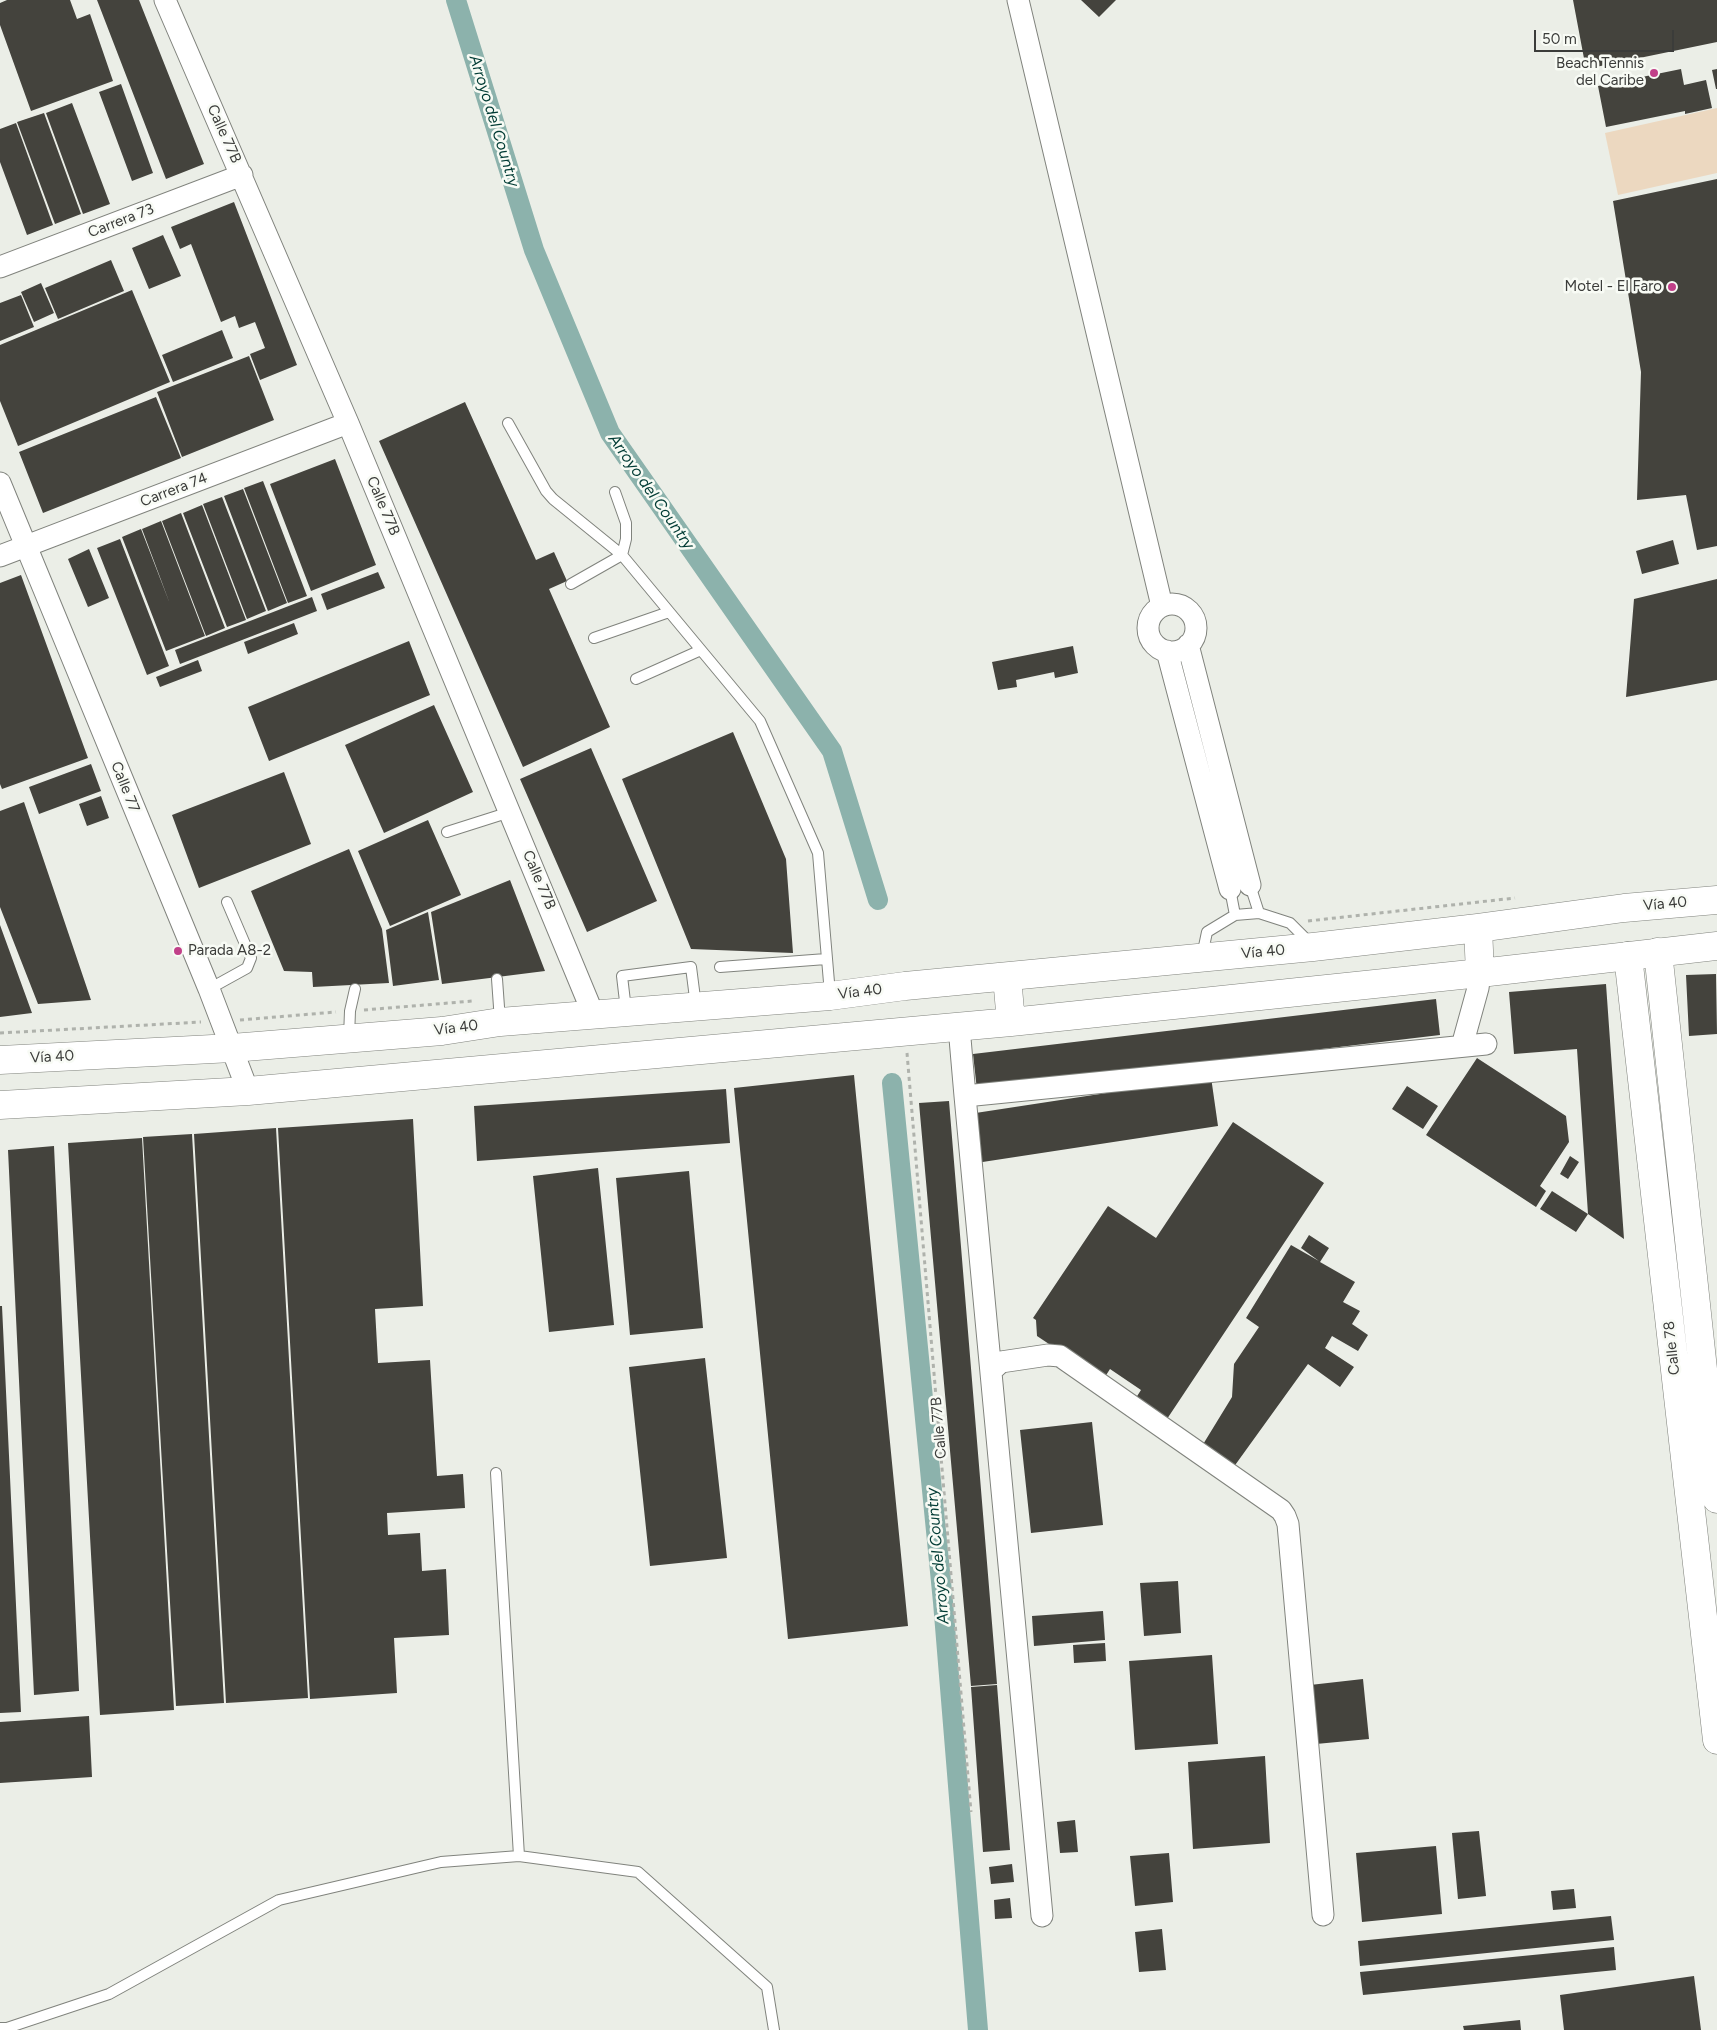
<!DOCTYPE html>
<meta charset="utf-8">
<style>
body{margin:0}
#map{position:relative;width:1717px;height:2030px;overflow:hidden;background:#ebeee7;font-family:Figtree,sans-serif}
canvas{display:block}
.scale{position:absolute;left:1534px;top:30px;width:140px;height:22px;box-sizing:border-box;border:2px solid #3b3c3a;border-top:0;padding-left:6px;font-size:15px;line-height:18px;white-space:nowrap;color:#3b3c3a;-webkit-text-stroke:4px #f8fbf5;paint-order:stroke}
</style>
<div id="map">
<canvas width="1717" height="2030"></canvas>
<div class="scale">50 m</div>
</div>
<script>
const c = document.querySelector('canvas').getContext('2d');
c.lineJoin = 'round';
function paint(path, color) { c.fillStyle = color; c.fill(path, 'evenodd'); }
const shape = rows => new Path2D(rows.map(r => 'M' + r).join(''));
function trace(path, color, width, dash) { c.strokeStyle = color; c.lineWidth = width; c.lineCap = dash ? 'butt' : 'round'; c.setLineDash(dash || []); c.stroke(path); }
function label(font, color, halo, rows, align = 'center') {
  c.font = font + ' Figtree,sans-serif'; c.lineWidth = 5; c.setLineDash([]); c.textBaseline = 'middle'; c.strokeStyle = halo; c.fillStyle = color; for (const [text, x, y, turn = 0] of rows) {
    c.save(); c.translate(x, y); c.rotate((+turn || 0) * Math.PI / 180); c.textAlign = isNaN(turn) ? turn : align; if (halo) c.strokeText(text, 0, 0); c.fillText(text, 0, 0); c.restore();
  }
}
const green = shape([
 [1717,108,1717,173,1618,195,1605,133]
]);
const canal = shape([
 [456,0,534,250,610,433,832,751,878,900],
 [892,1083,943,1602,978,2030]
]);
const building = shape([
 [7,0,70,0,77,19,90,14,113,81,31,111,0,25,0,3],
 [97,0,139,0,204,164,166,179],
 [1081,0,1116,0,1099,17],
 [1573,0,1717,0,1717,42,1586,69],
 [1681,69,1684,85,1706,80,1712,108,1685,114,1685,111,1606,127,1598,86],
 [1717,69,1717,89,1716,89,1712,70],
 [121,84,153,173,132,181,99,92],
 [72,103,110,204,83,214,46,113],
 [44,113,81,214,55,224,17,122],
 [16,123,53,225,27,235,0,162,0,129],
 [1717,179,1717,546,1697,550,1686,495,1637,500,1641,372,1613,201],
 [234,202,297,365,260,380,250,354,265,348,255,322,239,328,235,316,221,322,191,244,180,249,171,227],
 [163,235,181,276,149,289,132,248],
 [111,260,124,291,58,319,45,288],
 [41,283,54,313,34,322,21,292],
 [132,290,170,382,18,446,0,401,0,345],
 [21,295,34,327,0,341,0,303],
 [222,330,233,358,173,382,162,355],
 [249,356,274,420,182,457,157,392],
 [156,397,181,458,43,513,19,452],
 [465,402,536,560,554,552,567,581,549,589,610,727,523,767,379,441],
 [335,459,376,565,311,591,270,484],
 [263,481,307,596,288,603,244,488],
 [243,489,287,603,268,611,224,496],
 [222,497,266,611,247,619,203,504],
 [202,505,246,620,227,627,183,513],
 [181,513,225,628,206,636,162,521],
 [161,521,205,636,166,651,122,537,141,529,170,604,142,529],
 [120,539,169,666,147,675,97,548],
 [1673,540,1679,564,1642,574,1636,551],
 [89,549,109,598,88,607,68,559],
 [378,572,385,588,327,610,321,594],
 [21,575,88,758,2,789,0,784,0,583],
 [1717,579,1717,680,1626,697,1634,599],
 [312,597,317,611,180,664,175,650],
 [294,623,298,634,248,654,244,642],
 [409,641,430,695,269,761,248,707],
 [1073,646,1078,673,1055,678,1054,672,1016,680,1017,687,998,690,992,662],
 [198,660,202,671,160,687,156,677],
 [434,705,473,792,384,833,345,745],
 [733,732,786,859,793,953,691,949,622,779],
 [591,748,657,901,587,932,520,779],
 [91,764,101,791,39,814,29,787],
 [284,772,311,844,199,888,172,815],
 [101,796,109,818,87,826,79,804],
 [24,802,91,1000,38,1004,0,907,0,811],
 [428,820,461,895,390,926,358,851],
 [349,849,382,929,389,983,313,987,312,972,284,971,251,891],
 [510,880,545,971,442,984,431,912],
 [428,912,439,980,393,986,386,930],
 [0,925,32,1013,0,1017],
 [1716,974,1717,1034,1689,1036,1686,975],
 [1606,984,1624,1239,1588,1214,1577,1049,1514,1054,1509,992],
 [1436,999,1440,1035,977,1090,973,1054],
 [1477,1058,1566,1116,1569,1142,1540,1186,1546,1191,1536,1207,1426,1135],
 [854,1075,908,1626,788,1639,734,1088],
 [1211,1077,1218,1126,976,1163,969,1114],
 [1407,1086,1438,1106,1423,1129,1392,1109],
 [726,1089,730,1143,477,1161,474,1106],
 [949,1101,997,1684,971,1686,919,1103],
 [413,1119,423,1306,375,1309,378,1363,430,1360,437,1476,463,1474,465,1508,387,1513,388,1535,420,1533,422,1571,446,1569,449,1635,394,1638,397,1693,310,1699,278,1128],
 [1233,1122,1324,1183,1163,1425,1132,1404,1141,1390,1110,1369,1103,1380,1037,1336,1036,1320,1033,1318,1108,1206,1156,1238],
 [276,1128,308,1698,226,1703,194,1134],
 [192,1134,224,1703,176,1706,143,1137],
 [142,1138,174,1710,100,1715,68,1143],
 [54,1146,79,1691,34,1695,8,1150],
 [1570,1156,1579,1162,1568,1179,1560,1174],
 [598,1168,614,1325,549,1332,533,1176],
 [689,1171,703,1328,630,1335,616,1178],
 [1552,1191,1588,1214,1576,1232,1540,1209],
 [1309,1235,1329,1248,1320,1262,1355,1282,1343,1302,1360,1311,1352,1324,1368,1335,1358,1351,1332,1336,1325,1348,1354,1367,1340,1387,1308,1364,1233,1468,1202,1446,1232,1397,1234,1364,1259,1327,1246,1318,1291,1245,1319,1261,1301,1248],
 [0,1306,2,1306,21,1712,0,1713],
 [705,1358,727,1558,650,1566,629,1367],
 [1092,1422,1103,1525,1031,1533,1020,1430],
 [1178,1581,1181,1633,1144,1636,1140,1583],
 [1103,1611,1105,1640,1034,1646,1032,1616],
 [1105,1643,1106,1661,1074,1663,1073,1645],
 [1212,1655,1218,1744,1135,1750,1129,1661],
 [1363,1679,1369,1739,1316,1744,1310,1685],
 [997,1685,1010,1850,983,1852,971,1687],
 [89,1716,92,1777,0,1783,0,1722],
 [1265,1756,1270,1843,1193,1849,1188,1762],
 [1075,1820,1078,1852,1060,1853,1057,1822],
 [1479,1831,1486,1896,1458,1899,1452,1833],
 [1436,1846,1442,1914,1362,1922,1356,1853],
 [1169,1853,1173,1902,1135,1906,1130,1856],
 [1012,1864,1014,1882,991,1884,989,1867],
 [1574,1889,1576,1908,1553,1910,1551,1891],
 [1010,1898,1012,1918,995,1919,994,1900],
 [1611,1916,1614,1940,1360,1966,1358,1941],
 [1162,1929,1166,1970,1139,1972,1135,1932],
 [1614,1947,1616,1970,1363,1995,1360,1972],
 [1694,1976,1701,2030,1564,2030,1560,1995],
 [1520,2020,1521,2030,1464,2030,1463,2026]
]);
const path = shape([
 [1308,921,1515,898],
 [364,1010,473,1001],
 [240,1020,336,1012],
 [0,1033,201,1022],
 [907,1053,971,1812]
]);
const service = shape([
 [508,423,546,491,553,499,622,555,760,721,818,853,830,994],
 [571,584,622,555,626,539,626,523,615,492],
 [594,638,669,612],
 [636,679,701,650],
 [447,832,510,812],
 [1250,885,1259,913,1290,923,1311,944],
 [1235,915,1259,913],
 [1202,956,1207,932,1235,915,1230,889],
 [720,967,826,959],
 [497,979,500,1021],
 [209,989,247,968,251,958,227,902],
 [626,1010,622,976,691,967,696,1006],
 [349,1037,350,1011,355,989],
 [519,1856,638,1872,767,1987,774,2030],
 [0,2028,7,2028,109,1994,279,1900,441,1862,519,1856,496,1473]
]);
const minor = shape([
 [165,0,348,423,594,1016],
 [1018,0,1162,606],
 [0,267,242,175],
 [0,483,209,989,248,1091],
 [0,556,348,423],
 '1148 628a24 24 0 1 1 48 0a24 24 0 1 1-48 0Z',
 [1188,645,1250,885],
 [1167,651,1230,889],
 [959,1027,965,1096],
 [1462,1046,1478,988,1480,973],
 [991,1371,1001,1362,1048,1355,1060,1356,1281,1510,1285,1516,1288,1524,1323,1915],
 [1042,1916,965,1096,1486,1044]
]);
const secondary = shape([
 [1658,952,1717,1499],
 [1628,956,1717,1740]
]);
const trunk = shape([
 [1478,928,1480,973],
 [1007,977,1011,1022],
 [0,1060,232,1048,442,1031,500,1022,830,996,905,986,1313,947,1478,928,1624,908,1717,900],
 [0,1105,248,1091,1011,1022,1480,973,1717,946]
]);
const markers = [
 [1654,73,5,"#c14089"],
 [1672,287,5,"#c14089"],
 [178,951,5,"#c14089"]
];
const poiNames = [
 ["Beach Tennis",1644,64],
 ["del Caribe",1644,81],
 ["Motel - El Faro",1662,287],
 ["Parada A8-2",188,951,"left"]
];
const streetNames = [
 ["Calle 77B",224,134,66],
 ["Carrera 73",121,221,-21],
 ["Carrera 74",174,490,-21],
 ["Calle 77B",383,506,67],
 ["Calle 77",125,787,68],
 ["Calle 77B",539,880,67],
 ["Vía 40",1665,904,-5],
 ["Vía 40",1263,952,-5],
 ["Vía 40",860,992,-7],
 ["Vía 40",456,1028,-7],
 ["Vía 40",52,1057,-3],
 ["Calle 78",1672,1348,-96],
 ["Calle 77B",939,1428,-95]
];
const waterNames = [
 ["Arroyo del Country",494,121,73],
 ["Arroyo del Country",651,492,55],
 ["Arroyo del Country",938,1556,-95]
];
paint(green, '#ecd8c0');
trace(canal, '#8cb2ac', 20);
paint(building, '#44433d');
trace(service, '#80837d', 12);
trace(minor, '#80837d', 23);
trace(secondary, '#80837d', 29);
trace(trunk, '#80837d', 29);
trace(path, '#afb2ac', 3, [4, 4]);
trace(service, '#fff', 10);
trace(minor, '#fff', 21);
trace(secondary, '#fff', 28);
trace(trunk, '#fff', 28);
for (const [x, y, r, color] of markers) { const dot = new Path2D(); dot.arc(x, y, r, 0, 2 * Math.PI); c.fillStyle = color; c.fill(dot); trace(dot, '#f8fbf5', 2); }
label('15px', '#3b3c3a', '#f8fbf5', poiNames, 'right');
label('15px', '#3b3c3a', '#f8fbf5', streetNames);
label('italic 16px', '#003b34', '#f8fbf5', waterNames);
</script>
